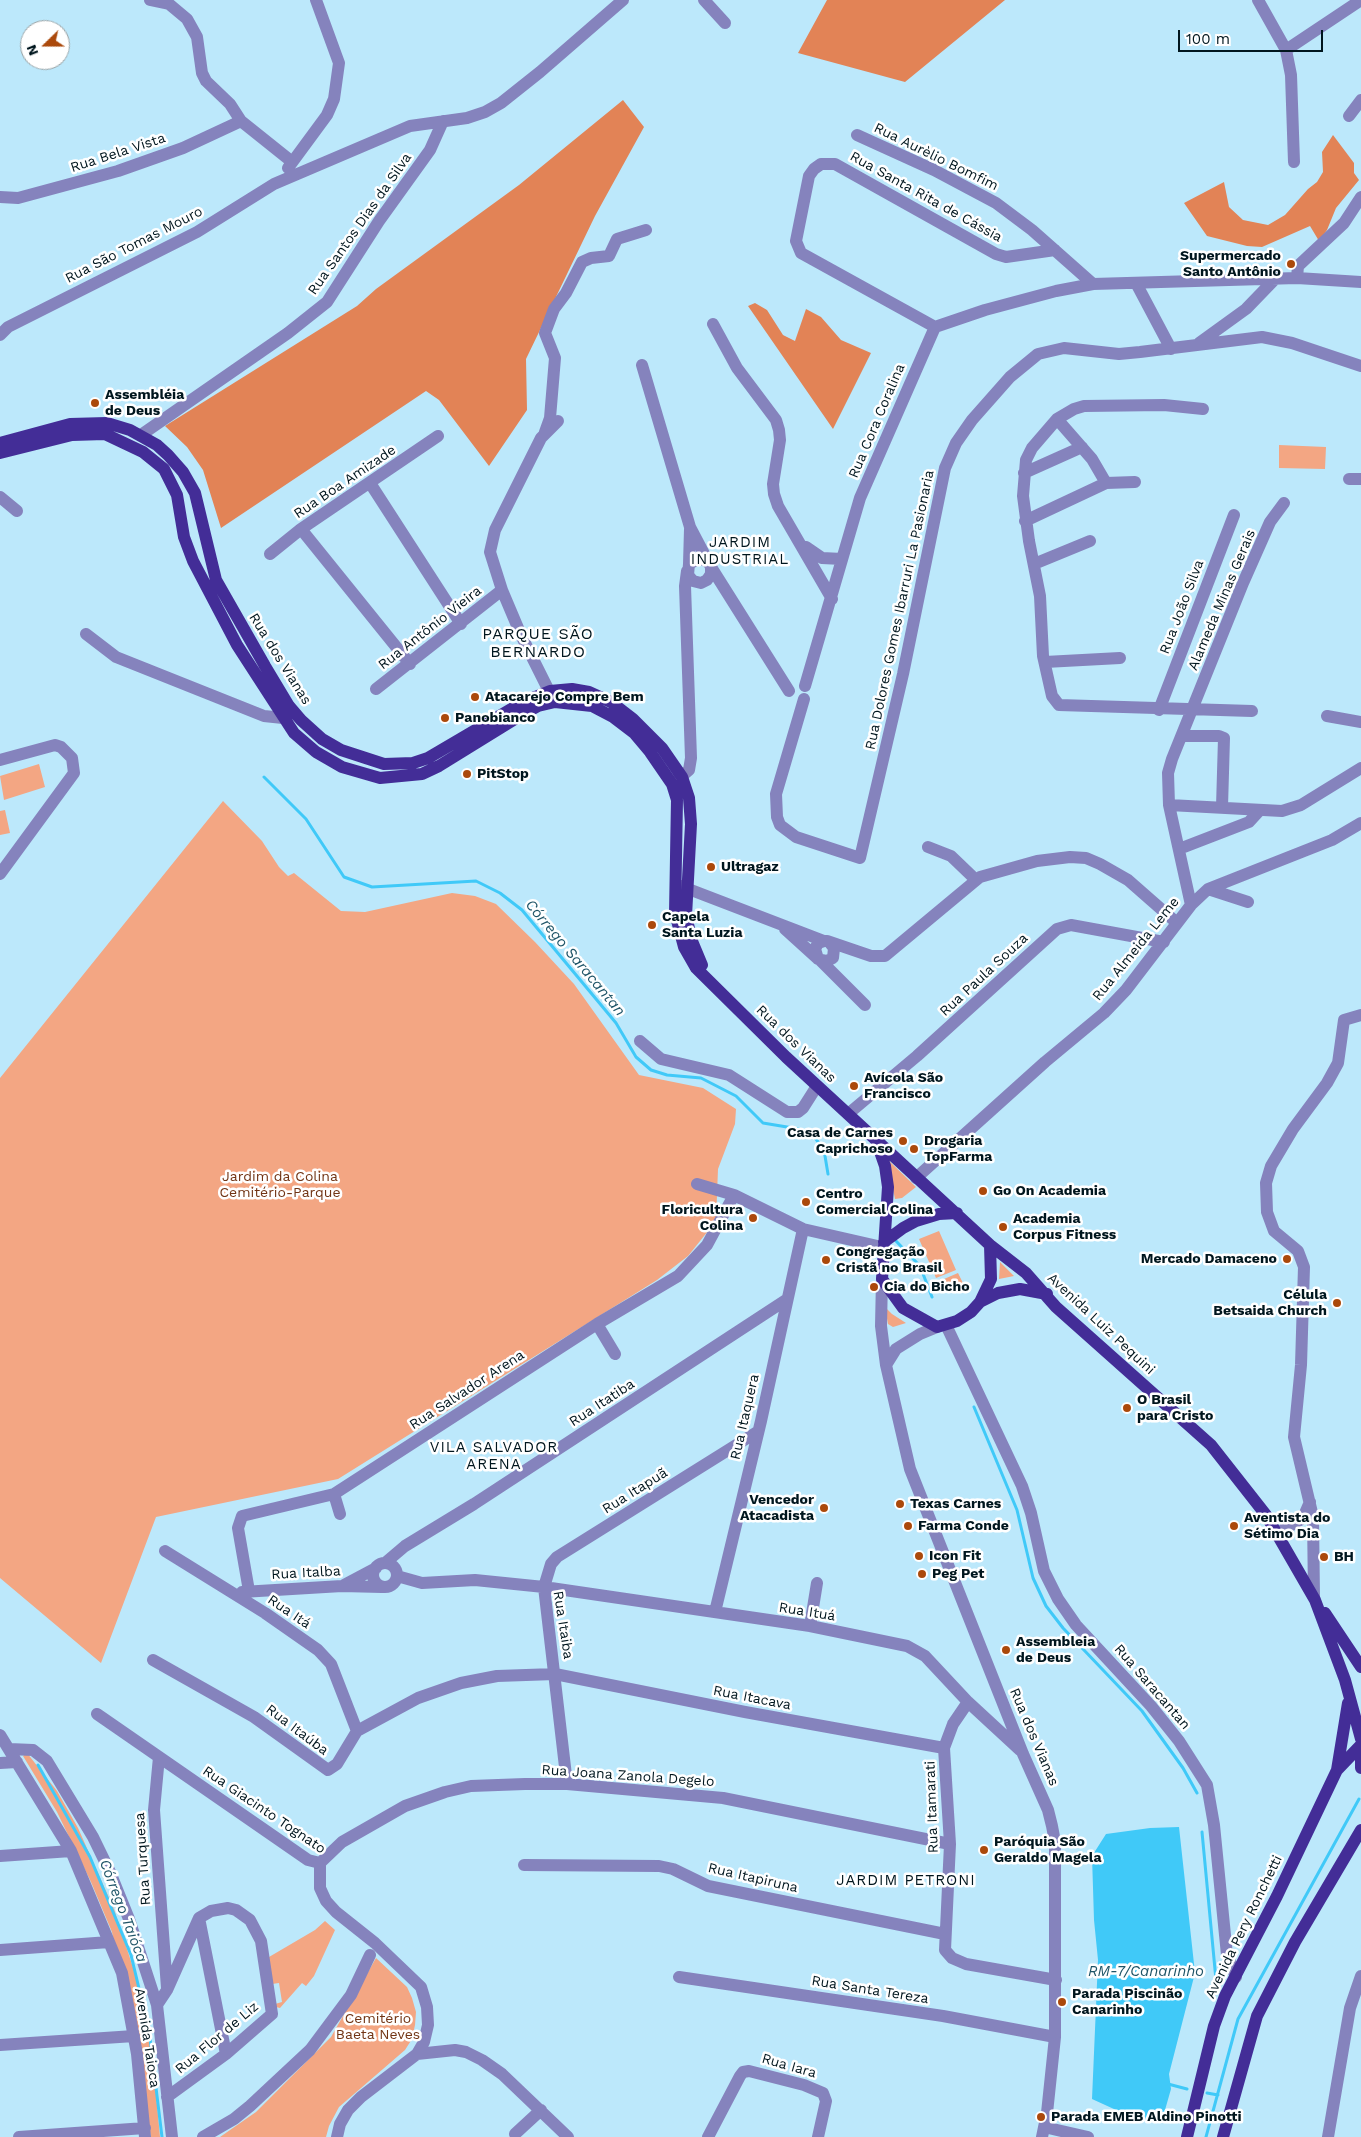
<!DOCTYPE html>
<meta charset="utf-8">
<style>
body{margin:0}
#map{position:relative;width:1361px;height:2137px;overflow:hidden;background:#bce8fb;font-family:"Work Sans",sans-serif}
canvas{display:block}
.north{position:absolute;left:20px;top:20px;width:50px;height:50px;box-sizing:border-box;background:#fff;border:1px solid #99a2a5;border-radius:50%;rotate:248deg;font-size:14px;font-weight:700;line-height:20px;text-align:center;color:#00161e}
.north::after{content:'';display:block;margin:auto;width:18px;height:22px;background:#ab490b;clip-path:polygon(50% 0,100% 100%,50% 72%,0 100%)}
.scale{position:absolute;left:1178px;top:30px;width:145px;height:22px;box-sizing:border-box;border:2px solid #00161e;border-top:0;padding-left:6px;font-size:15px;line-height:18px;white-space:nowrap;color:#00161e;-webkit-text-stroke:4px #fff;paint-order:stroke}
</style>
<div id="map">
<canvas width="1361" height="2137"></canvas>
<div class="north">N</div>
<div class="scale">100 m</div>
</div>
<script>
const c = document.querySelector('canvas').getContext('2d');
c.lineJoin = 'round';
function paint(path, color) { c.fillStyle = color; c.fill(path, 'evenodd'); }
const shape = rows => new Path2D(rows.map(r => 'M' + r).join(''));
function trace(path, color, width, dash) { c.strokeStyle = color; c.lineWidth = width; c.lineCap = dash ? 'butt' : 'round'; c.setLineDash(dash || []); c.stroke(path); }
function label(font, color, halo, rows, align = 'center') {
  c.font = font + ' "Work Sans",sans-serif'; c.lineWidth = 5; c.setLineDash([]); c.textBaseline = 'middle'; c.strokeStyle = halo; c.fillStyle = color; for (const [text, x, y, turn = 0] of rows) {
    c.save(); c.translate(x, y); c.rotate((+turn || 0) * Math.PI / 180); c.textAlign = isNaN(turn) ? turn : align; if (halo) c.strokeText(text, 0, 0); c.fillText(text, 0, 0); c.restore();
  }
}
const green = shape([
 [1279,445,1326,447,1325,469,1279,468],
 [39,764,45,787,4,800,0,776],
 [223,801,262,841,279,867,288,876,294,873,341,911,365,912,452,893,475,896,496,904,535,942,574,984,639,1075,703,1088,736,1109,735,1124,718,1169,716,1221,688,1256,657,1280,338,1479,156,1517,101,1663,0,1578,0,1078],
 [5,810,10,833,0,835,0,811],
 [887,1159,916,1187,902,1198,895,1199],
 [939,1231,956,1270,936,1278,919,1239],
 [1000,1262,1014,1276,999,1279],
 [958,1273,963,1283,941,1291,937,1282],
 [885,1307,892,1314,906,1323,893,1327,888,1324],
 [27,1753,57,1791,78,1828,114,1909,139,1986,151,2041,160,2137,151,2137,112,1932,91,1882,57,1812,23,1756],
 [325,1921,335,1930,314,1976,306,1986,302,1983,280,2008,276,2007,275,2004,282,2002,279,1983,272,1984,269,1957,315,1930],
 [376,1958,407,1987,412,1998,416,2012,415,2025,412,2039,405,2050,339,2107,329,2126,326,2137,220,2137,256,2112,331,2037]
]);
const forest = shape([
 [827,0,1005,0,905,82,798,53],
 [623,100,644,127,595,216,526,359,527,410,489,466,439,400,426,391,221,528,203,470,187,447,165,426,357,306,376,289,519,185],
 [1333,135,1354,163,1354,173,1359,180,1336,208,1327,230,1319,241,1310,226,1262,247,1247,246,1207,236,1184,203,1224,182,1229,207,1243,220,1268,225,1285,215,1308,189,1317,182,1323,172,1322,152],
 [755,303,767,310,783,335,795,341,806,309,821,317,841,340,871,353,833,429,748,306]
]);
const water = shape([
 [1179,1827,1195,1973,1169,2074,1171,2089,1165,2110,1159,2121,1138,2120,1092,2099,1098,1960,1094,1920,1092,1856,1106,1834,1150,1828]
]);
const stream = shape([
 [264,777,306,819,344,877,372,887,476,881,500,893,522,910,616,1023,636,1057,651,1070,667,1075,701,1078,736,1096,763,1123,799,1129,813,1135,824,1150,828,1174],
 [896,1241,920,1266,932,1297],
 [974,1407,1017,1510,1033,1578,1046,1606,1063,1628,1142,1711,1183,1768,1197,1793],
 [38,1765,90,1857,131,1955,149,2030,162,2137],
 [1202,1832,1216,1980],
 [1168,2084,1187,2089],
 [1207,2093,1218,2095],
 [1206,2137,1238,2019,1359,1799]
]);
const minor = shape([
 [150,0,169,4,187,19,197,37,202,73,206,81,230,104,241,121,291,161],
 [704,0,725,23],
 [1258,0,1286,50,1291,75,1294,162],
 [1286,50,1361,0],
 [1349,116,1361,100],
 [857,135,934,170,996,203,1032,230,1093,284],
 [288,168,327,115,334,99,339,63,316,0],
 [0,197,18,198,118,171,183,148,241,121],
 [1297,278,1298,266,1344,223,1361,197],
 [1136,283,1171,349],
 [713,324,737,368,776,420,779,430,780,440,773,484,774,494,778,506,832,599],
 [935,327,801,253,796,241,809,176,814,169,821,164,835,164,996,254,1006,257,1055,250],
 [0,335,8,327,197,232,274,184,410,126,467,118,485,112,501,103,540,72,623,0],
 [1199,343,1246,309,1274,280],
 [642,365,690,527,711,567,711,574,707,580,701,583,693,581,688,575,689,564,699,558,706,561],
 [1203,409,1164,405,1084,406,1074,409,1057,419,1032,448,1026,460,1023,496,1029,541,1040,596,1043,656,1052,696,1059,705,1252,711],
 [1057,419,1092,459,1106,483,1135,482],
 [545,432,550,418,555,358,545,333,554,309,566,293,582,262,591,258,609,256,617,239,646,230],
 [141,435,288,333,327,302,379,221,430,150,443,121],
 [1024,473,1082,447],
 [1349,479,1361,479],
 [370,483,461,624],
 [0,497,17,511],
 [1025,521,1106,483],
 [301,529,410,664],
 [806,547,822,558,842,559],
 [270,554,301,529,438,436],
 [689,564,690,529],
 [1034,564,1090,541],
 [711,567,789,691],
 [86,634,116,657,264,716,283,718],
 [1045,662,1120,658],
 [805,686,860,498,935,327,985,310,1056,291,1093,284,1297,278,1361,282],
 [376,689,502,590],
 [804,699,776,794,777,817,780,825,796,837,860,858,903,674,945,468,956,443,972,420,1010,377,1038,354,1064,348,1119,354,1140,352,1262,337,1292,343,1361,366],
 [554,701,521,635,502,590,490,552,495,530,541,438,558,421],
 [1159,710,1234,515],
 [1327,716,1361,722],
 [1182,736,1219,736,1224,738,1222,807],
 [0,760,55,745,61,747,72,758,74,773,0,874],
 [675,782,689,770,691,758,685,586,687,571],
 [1169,805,1282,811,1301,805,1361,768],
 [928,847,951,856,976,880],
 [1179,849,1249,822,1260,810],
 [678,885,824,941],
 [1208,889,1248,902],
 [1191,905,1169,805,1168,773,1172,759,1243,583,1270,522,1284,503],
 [785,929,817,958],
 [830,943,834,948,833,958,827,961,818,959,815,949,818,943,824,941,827,941,871,956,885,956,980,877,1037,861,1070,857,1086,858,1100,864,1128,880,1177,923],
 [820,960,865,1005],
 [640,1041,661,1059,729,1075,787,1112,798,1112,803,1108,817,1086],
 [848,1114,917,1056,1057,929,1071,925,1164,942],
 [916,1178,1045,1062,1104,1013,1126,990,1191,905,1208,889,1332,840,1361,823],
 [697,1184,734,1195,803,1229,882,1247],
 [882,1279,881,1326,886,1365,910,1469,1023,1754,1048,1810,1052,1826,1055,1842,1055,2037,1047,2113,1042,2137],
 [597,1324,615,1354],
 [946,1325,1022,1486,1031,1513,1044,1571,1058,1599,1076,1625,1151,1706,1179,1741,1207,1785,1214,1825,1227,1955,1236,1977],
 [886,1365,896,1349,920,1334,937,1327],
 [334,1494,340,1514],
 [1278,1533,1303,1518,1310,1502],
 [165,1551,265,1613,318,1650,331,1664,357,1731],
 [385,1563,405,1546,474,1504,786,1300],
 '373 1575a12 12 0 1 1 24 0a12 12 0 1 1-24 0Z',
 [397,1576,422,1583,475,1580,544,1587,810,1626,907,1646,925,1656,968,1702,1020,1750],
 [344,1585,376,1568],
 [249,1591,238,1528,242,1516,334,1494,597,1324,678,1276,707,1245,734,1195],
 [242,1592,342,1586,382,1587],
 [1314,1597,1313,1517,1294,1437,1301,1365,1304,1267,1298,1251,1274,1231,1267,1212,1266,1183,1271,1166,1293,1129,1327,1083,1338,1063,1344,1020,1361,1015],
 [715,1612,761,1421,803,1229],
 [810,1626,817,1583],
 [153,1660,254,1717,328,1770,337,1764,357,1731,418,1698,461,1683,497,1676,555,1674,745,1712,944,1748],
 [968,1702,953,1724,944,1748,950,1844,945,1950,952,1958,966,1964,1056,1980],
 [97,1714,308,1860,320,1863],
 [0,1735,71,1851,122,1973,137,2054,145,2137],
 [9,1749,33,1750,47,1761,93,1837,110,1872,129,1919,157,2005,172,2137],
 [159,1757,154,1810,167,1988],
 [0,1763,17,1762],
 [567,1784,544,1587,551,1564,557,1557,757,1432],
 [0,1856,71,1851],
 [320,1863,342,1842,405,1806,445,1792,471,1786,525,1784,567,1784,723,1798,950,1844],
 [320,1863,320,1888,326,1901,336,1912,375,1943,421,1987,427,2007,428,2025,424,2042,417,2054,361,2097,348,2110,340,2124,337,2137],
 [524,1865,659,1866,673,1869,708,1886,945,1934],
 [199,1918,226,2054],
 [0,1950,109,1942],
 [679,1977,943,2016,1055,2037],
 [157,2005,167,1990,199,1918,211,1911,228,1908,236,1910,250,1920,261,1941,272,2014,226,2054,167,2097],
 [0,2045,134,2036],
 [417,2054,455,2050,466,2052,482,2060,502,2074,568,2137],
 [1044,2127,1088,2137],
 [515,2134,541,2110],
 [19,2137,145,2128],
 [203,2137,234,2119,250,2106,310,2050,351,1995,370,1955],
 [708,2137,740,2076,743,2072,749,2071,804,2085,823,2093,826,2101,818,2137],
 [1328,2137,1350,2008,1361,1976]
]);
const major = shape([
 [0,443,70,424,107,423,130,430,157,445,168,455,183,472,195,493,216,580,265,666,289,706,301,720,322,739,341,750,384,764,413,763,428,758,525,701,550,691,572,689,589,692,611,702,633,719,662,748,682,777,689,798,691,824,686,916,692,941,702,965],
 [0,453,72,435,105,434,143,452,164,469,177,495,184,537,193,561,237,645,294,733,316,752,342,767,380,778,422,774,439,766,520,716,538,706,555,702,592,706,613,717,634,733,650,752,672,784,677,800,675,913,684,947,696,968,786,1057,990,1245,1026,1273,1056,1307,1211,1445,1266,1515,1315,1600,1345,1680,1361,1739],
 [877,1143,885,1166,888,1187,882,1279,903,1308,937,1327,957,1321,971,1312,980,1302,998,1293,1020,1289,1047,1294],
 [884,1242,903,1228,916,1221,939,1214,957,1213],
 [980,1302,991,1279,990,1245],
 [1325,1613,1361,1667],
 [1361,1749,1361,1768],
 [1337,1770,1348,1703],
 [1187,2137,1214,2026,1225,1996,1277,1896,1337,1770,1361,1745],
 [1223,2137,1257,2016,1295,1942,1361,1830]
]);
const markers = [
 [1291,264,5,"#ab490b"],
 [95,403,5,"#ab490b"],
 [475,697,5,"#ab490b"],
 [445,718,5,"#ab490b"],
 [467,774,5,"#ab490b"],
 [711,867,5,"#ab490b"],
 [652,925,5,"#ab490b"],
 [854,1086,5,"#ab490b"],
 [903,1141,5,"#ab490b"],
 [914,1149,5,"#ab490b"],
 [983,1191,5,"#ab490b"],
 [806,1202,5,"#ab490b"],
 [753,1218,5,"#ab490b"],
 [1003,1227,5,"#ab490b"],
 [1287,1259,5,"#ab490b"],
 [826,1260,5,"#ab490b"],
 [874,1287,5,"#ab490b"],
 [1337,1303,5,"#ab490b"],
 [1127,1408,5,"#ab490b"],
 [900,1504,5,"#ab490b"],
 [824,1508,5,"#ab490b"],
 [908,1526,5,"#ab490b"],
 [1234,1526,5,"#ab490b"],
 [919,1556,5,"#ab490b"],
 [1324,1557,5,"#ab490b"],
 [922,1574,5,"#ab490b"],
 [1006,1650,5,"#ab490b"],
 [984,1850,5,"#ab490b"],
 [1062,2002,5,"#ab490b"],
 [1041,2117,5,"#ab490b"]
];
const streetNames = [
 ["Rua Bela Vista",118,153,-18],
 ["Rua Aurèlio Bomfim",936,157,26],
 ["Rua Santa Rita de Cássia",926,197,29],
 ["Rua Santos Dias da Silva",360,224,-55],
 ["Rua São Tomas Mouro",134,245,-27],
 ["Rua Cora Coralina",877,421,-67],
 ["Rua Boa Amizade",345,482,-34],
 ["Alameda Minas Gerais",1222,600,-67],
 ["Rua João Silva",1182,607,-69],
 ["Rua Dolores Gomes Ibarruri La Pasionaria",900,610,-78],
 ["Rua Antônio Vieira",430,628,-38],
 ["Rua dos Vianas",280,659,58],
 ["Rua Almeida Leme",1136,949,-51],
 ["Rua Paula Souza",984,975,-43],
 ["Rua dos Vianas",796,1044,44],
 ["Avenida Luiz Pequini",1101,1324,43],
 ["Rua Salvador Arena",467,1390,-33],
 ["Rua Itatiba",602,1403,-33],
 ["Rua Itaquera",745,1417,-77],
 ["Rua Itapuã",635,1491,-32],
 ["Rua Italba",306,1573,-3],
 ["Rua Itá",289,1612,34],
 ["Rua Ituá",807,1612,9],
 ["Rua Itaiba",563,1625,81],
 ["Rua Saracantan",1152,1687,49],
 ["Rua Itacava",752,1698,11],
 ["Rua Itaúba",297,1730,37],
 ["Rua dos Vianas",1034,1737,67],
 ["Rua Joana Zanola Degelo",628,1776,4],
 ["Rua Itamarati",932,1807,-92],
 ["Rua Giacinto Tognato",264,1810,34],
 ["Rua Turquesa",143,1859,-94],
 ["Rua Itapiruna",753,1878,13],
 ["Avenida Pery Ronchetti",1244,1927,-64],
 ["Rua Santa Tereza",870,1990,9],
 ["Avenida Taioca",147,2038,81],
 ["Rua Flor de Liz",217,2038,-40],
 ["Rua Iara",789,2066,16]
];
const poiNames = [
 ["Supermercado",1281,256,"right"],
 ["Santo Antônio",1281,272,"right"],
 ["Assembléia",105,395],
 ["de Deus",105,411],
 ["Atacarejo Compre Bem",485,697],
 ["Panobianco",455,718],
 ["PitStop",477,774],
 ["Ultragaz",721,867],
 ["Capela",662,917],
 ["Santa Luzia",662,933],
 ["Avícola São",864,1078],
 ["Francisco",864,1094],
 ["Casa de Carnes",893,1133,"right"],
 ["Caprichoso",893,1149,"right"],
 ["Drogaria",924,1141],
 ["TopFarma",924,1157],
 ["Go On Academia",993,1191],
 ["Centro",816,1194],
 ["Comercial Colina",816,1210],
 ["Floricultura",743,1210,"right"],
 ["Colina",743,1226,"right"],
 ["Academia",1013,1219],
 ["Corpus Fitness",1013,1235],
 ["Congregação",836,1252],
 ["Cristã no Brasil",836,1268],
 ["Mercado Damaceno",1277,1259,"right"],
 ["Cia do Bicho",884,1287],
 ["Célula",1327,1295,"right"],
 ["Betsaida Church",1327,1311,"right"],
 ["O Brasil",1137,1400],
 ["para Cristo",1137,1416],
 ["Vencedor",814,1500,"right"],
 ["Atacadista",814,1516,"right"],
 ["Texas Carnes",910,1504],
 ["Aventista do",1244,1518],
 ["Sétimo Dia",1244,1534],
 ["Farma Conde",918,1526],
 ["Icon Fit",929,1556],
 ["BH",1334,1557],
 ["Peg Pet",932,1574],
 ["Assembleia",1016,1642],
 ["de Deus",1016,1658],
 ["Paróquia São",994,1842],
 ["Geraldo Magela",994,1858],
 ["Parada Piscinão",1072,1994],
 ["Canarinho",1072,2010],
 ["Parada EMEB Aldino Pinotti",1051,2117]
];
const parkNames = [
 ["Jardim da Colina",280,1177],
 ["Cemitério-Parque",280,1193],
 ["Cemitério",378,2019],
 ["Baeta Neves",378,2035]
];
const neighbourhoodNames = [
 ["JARDIM",740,543],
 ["INDUSTRIAL",740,560],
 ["VILA SALVADOR",494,1448],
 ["ARENA",494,1465],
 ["JARDIM PETRONI",906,1881]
];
const waterNames = [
 ["Córrego Saracantan",575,958,50],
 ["Córrego Taióca",123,1911,69],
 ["RM-7/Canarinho",1146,1972]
];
const quarterNames = [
 ["PARQUE SÃO",538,634],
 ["BERNARDO",538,652]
];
paint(green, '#f3a683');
paint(forest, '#e28356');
paint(water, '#40c9f8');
trace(stream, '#40c9f8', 3);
trace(minor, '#8583bd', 12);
trace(major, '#432d97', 12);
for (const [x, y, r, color] of markers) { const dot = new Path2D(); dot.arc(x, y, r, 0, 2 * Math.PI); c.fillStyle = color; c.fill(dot); trace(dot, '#fff', 2); }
label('14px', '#00161e', '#fff', streetNames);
label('bold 14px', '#00161e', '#fff', poiNames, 'left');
label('14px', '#713414', '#fff', parkNames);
c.letterSpacing = '1px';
label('15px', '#00161e', '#fff', neighbourhoodNames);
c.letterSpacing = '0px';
label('italic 15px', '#1e5467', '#fff', waterNames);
c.letterSpacing = '1px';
label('16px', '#00161e', '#fff', quarterNames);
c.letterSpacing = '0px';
</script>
